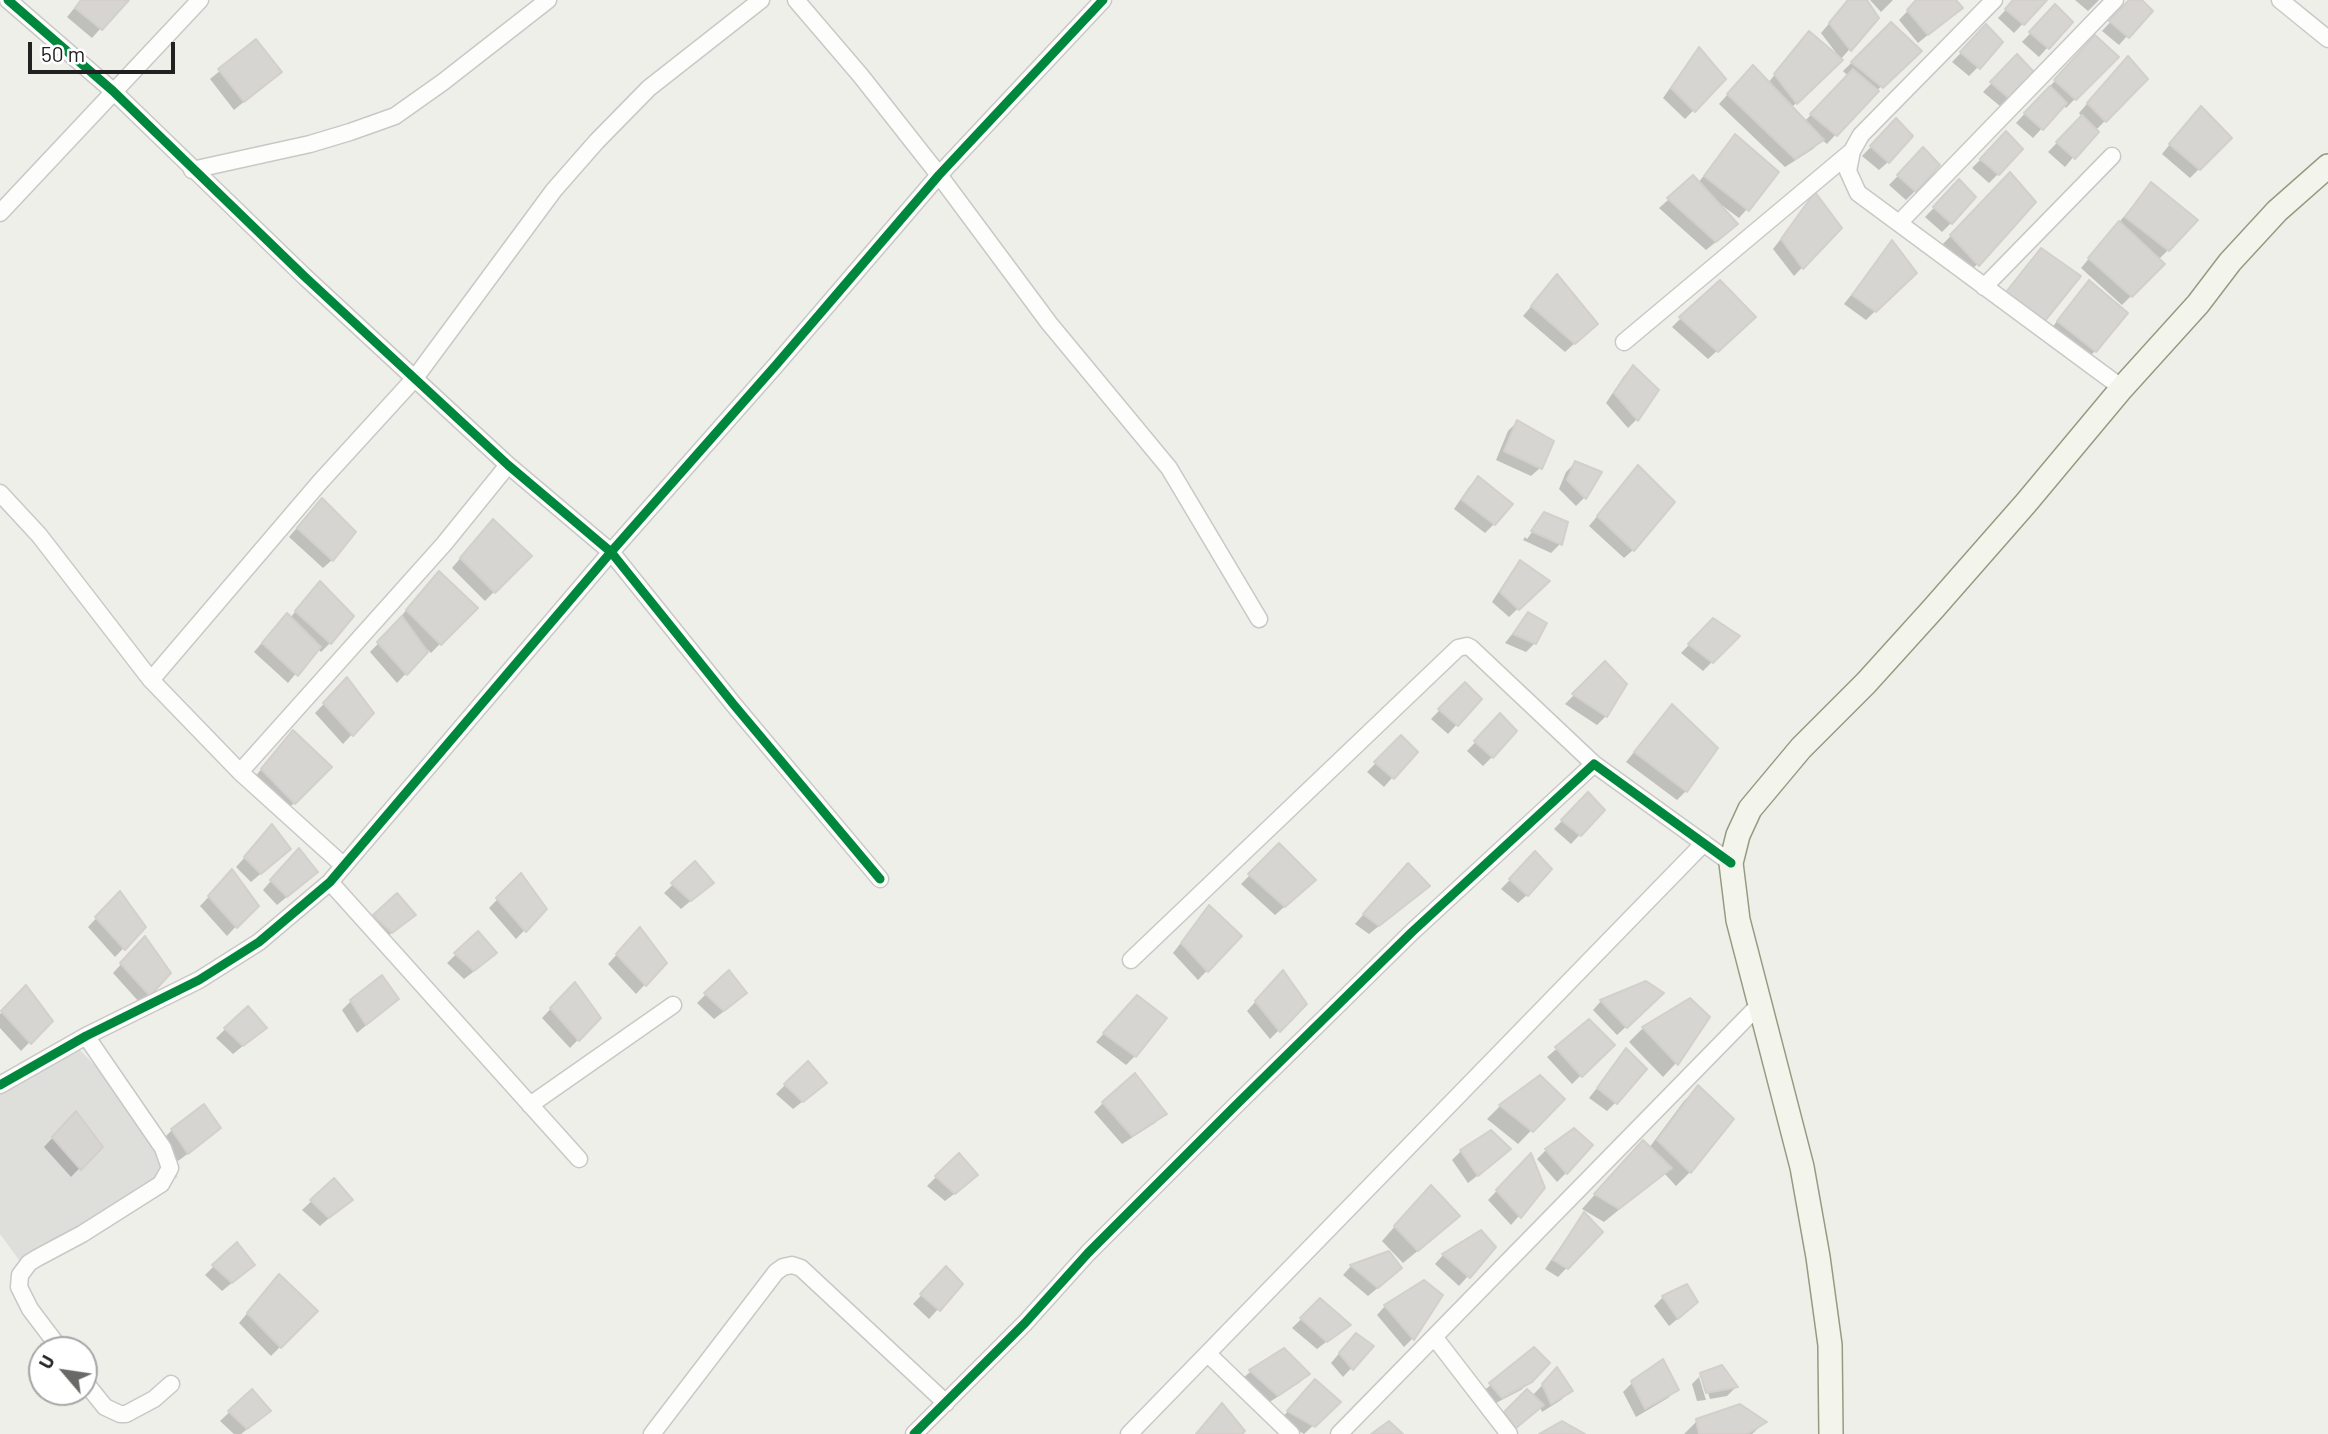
<!DOCTYPE html>
<style>
body{margin:0}
#map{position:relative;width:2328px;height:1434px;overflow:hidden;background:#efefea;font-family:Barlow,sans-serif}
canvas{display:block}
.north{position:absolute;left:28px;top:1336px;width:70px;height:70px;box-sizing:border-box;background:#fff;border:2px solid #a6a6a6;border-radius:50%;rotate:299deg;font-size:19px;font-weight:700;line-height:28px;text-align:center;color:#212121}
.north::after{content:'';display:block;margin:auto;width:24px;height:32px;background:#696967;clip-path:polygon(50% 0,100% 100%,50% 72%,0 100%)}
.scale{position:absolute;left:28px;top:42px;width:147px;height:32px;box-sizing:border-box;border:4px solid #212121;border-top:0;padding-left:9px;font-size:21px;line-height:24px;white-space:nowrap;color:#212121;-webkit-text-stroke:5px #fff;paint-order:stroke}
</style>
<div id="map">
<canvas width="2328" height="1434"></canvas>
<div class="north">U</div>
<div class="scale">50 m</div>
</div>
<script>
const c = document.querySelector('canvas').getContext('2d');
c.lineJoin = 'round';
function paint(path, color) { c.fillStyle = color; c.fill(path, 'evenodd'); }
const shape = rows => new Path2D(rows.map(r => 'M' + r).join(''));
function trace(path, color, width, dash) { c.strokeStyle = color; c.lineWidth = width; c.lineCap = dash ? 'butt' : 'round'; c.setLineDash(dash || []); c.stroke(path); }
const residential = shape([
 [74,1044,128,1099,178,1177,27,1271,0,1234,0,1089]
]);
const shadow = shape([
 [81,0,126,0,92,38,67,17],
 [1849,0,1864,0,1877,18,1840,60,1791,108,1804,122,1848,76,1843,71,1891,24,1919,51,1872,95,1827,144,1822,140,1813,149,1785,167,1719,104,1744,76,1768,83,1801,42,1840,58,1821,33],
 [1870,0,1893,0,1881,12],
 [1918,0,1954,0,1961,8,1918,43,1899,20],
 [2015,0,2045,0,2014,33,1998,18],
 [2075,0,2099,0,2088,11],
 [2131,0,2140,0,2127,36,2119,45,2102,31],
 [2055,7,2070,22,2039,57,2022,42],
 [1986,27,1978,67,1969,76,1952,62],
 [255,42,280,72,234,110,210,79],
 [2087,46,2116,57,2066,108,2063,105,2033,138,2016,123],
 [1699,50,1724,79,1685,119,1663,98,1691,58],
 [2017,57,2009,97,2000,106,1983,92],
 [2119,67,2146,79,2095,131,2065,167,2048,152,2082,117,2079,113],
 [2192,117,2230,138,2190,178,2162,154],
 [1896,121,1888,162,1879,170,1862,156],
 [2006,134,1998,174,1989,183,1972,168],
 [1735,136,1747,209,1739,218,1720,204,1718,205,1727,233,1706,250,1659,208,1693,178,1698,183],
 [1923,150,1915,191,1906,200,1889,185],
 [2009,175,2034,202,1969,273,1942,245],
 [1959,182,1951,223,1942,232,1925,217],
 [2151,184,2168,250,2158,260,2163,264,2122,305,2081,268],
 [1815,195,1840,228,1794,276,1773,249],
 [1892,243,1915,272,1866,320,1844,304],
 [1557,276,1587,332,1565,352,1523,316],
 [2089,283,2095,351,2086,360,2049,331],
 [1681,318,1745,326,1708,359,1672,327],
 [1633,368,1656,390,1637,419,1628,428,1606,403,1624,376],
 [1517,422,1540,468,1531,476,1496,460,1508,431],
 [1575,463,1600,473,1584,498,1576,506,1559,489,1566,472],
 [1638,467,1633,550,1624,558,1589,526],
 [1478,478,1494,524,1485,533,1454,509,1469,487],
 [313,509,332,560,323,568,289,537],
 [1544,514,1566,523,1560,544,1551,553,1523,540,1525,537,1527,539,1540,521,1537,521],
 [484,530,529,556,485,601,452,568],
 [1520,563,1547,581,1509,617,1492,602,1512,571],
 [430,582,475,608,431,653,428,650,397,683,370,652,400,621,398,620],
 [311,592,351,616,330,643,321,652,317,648,288,683,254,652,278,624,290,618],
 [1528,614,1535,643,1526,652,1505,643],
 [1713,620,1737,637,1703,671,1681,653],
 [1605,664,1606,716,1597,725,1565,704],
 [347,680,372,713,343,744,315,713],
 [1465,684,1480,699,1448,734,1431,719],
 [1500,716,1492,757,1483,766,1467,751],
 [1663,716,1686,791,1677,800,1626,762],
 [1401,737,1415,752,1384,787,1367,772],
 [285,741,330,767,285,812,253,779],
 [1588,794,1603,810,1571,844,1554,829],
 [264,836,280,857,251,882,236,867],
 [1279,846,1305,889,1275,915,1241,884],
 [1535,854,1527,895,1518,903,1501,889],
 [290,859,306,881,277,905,263,890],
 [695,863,712,883,681,909,664,893],
 [232,872,256,905,227,936,200,906],
 [1399,874,1419,894,1369,934,1355,924],
 [521,875,545,909,516,939,489,908],
 [120,893,144,927,115,957,88,927],
 [397,896,413,915,382,941,365,925],
 [1209,907,1240,936,1198,980,1173,953],
 [478,933,486,962,464,979,447,963],
 [632,938,665,963,636,994,608,964],
 [136,948,169,973,140,1003,113,973],
 [1274,981,1305,1004,1270,1039,1247,1011],
 [1646,983,1653,1002,1617,1035,1593,1010,1601,1001],
 [574,984,599,1018,570,1048,542,1018],
 [26,988,50,1021,21,1051,0,1028,0,1014],
 [706,994,736,1002,714,1019,697,1003],
 [1690,1000,1708,1017,1676,1063,1663,1077,1629,1042,1643,1028],
 [351,1001,388,1007,357,1033,342,1010],
 [1128,1007,1135,1056,1126,1065,1096,1042],
 [247,1008,255,1036,233,1054,216,1038],
 [1589,1021,1612,1045,1572,1084,1547,1057],
 [1626,1051,1616,1102,1607,1111,1589,1098],
 [1540,1077,1562,1099,1518,1144,1487,1119,1500,1106],
 [785,1085,815,1092,793,1109,776,1094],
 [1698,1088,1690,1172,1676,1186,1664,1173,1604,1222,1582,1209,1629,1156,1649,1148,1684,1101],
 [1103,1103,1164,1114,1155,1123,1122,1144,1094,1112],
 [67,1122,100,1147,71,1177,44,1147],
 [172,1130,210,1137,178,1161,163,1139],
 [1546,1150,1566,1173,1557,1182,1537,1159],
 [1461,1151,1500,1158,1468,1183,1452,1160],
 [1530,1156,1543,1188,1511,1225,1488,1200],
 [936,1177,967,1184,945,1201,927,1186],
 [334,1180,350,1200,320,1226,302,1210],
 [1417,1201,1443,1230,1403,1263,1382,1241],
 [1584,1215,1601,1232,1558,1277,1545,1269,1576,1224],
 [1480,1232,1494,1247,1459,1286,1435,1264,1443,1255],
 [1389,1253,1391,1277,1368,1296,1343,1275,1351,1266],
 [214,1266,244,1273,222,1291,205,1275],
 [946,1269,961,1284,929,1319,913,1304],
 [271,1285,316,1311,271,1356,239,1323],
 [1687,1286,1687,1311,1669,1326,1654,1306,1663,1297],
 [1440,1296,1412,1339,1404,1347,1377,1315,1385,1306],
 [1320,1301,1348,1325,1317,1349,1292,1328],
 [1347,1344,1372,1346,1343,1377,1331,1363],
 [1534,1349,1531,1381,1521,1390,1492,1405,1481,1393],
 [1283,1351,1308,1374,1299,1383,1268,1403,1241,1380,1250,1372],
 [1701,1375,1736,1387,1727,1396,1710,1399,1703,1377,1699,1377,1706,1400,1697,1401,1692,1384],
 [1548,1379,1570,1391,1561,1400,1542,1412,1540,1407,1508,1434,1496,1422,1527,1391,1532,1396],
 [1632,1383,1677,1389,1668,1398,1636,1417,1623,1392],
 [1307,1390,1338,1402,1304,1434,1280,1420],
 [252,1391,259,1420,241,1434,234,1434,220,1421],
 [1697,1421,1764,1423,1752,1434,1684,1434]
]);
const building = shape([
 [81,0,129,0,102,30,75,8,81,0],
 [1848,0,1867,0,1879,18,1851,51,1829,23,1848,0],
 [1916,0,1956,0,1963,8,1928,35,1907,10,1916,0],
 [2013,0,2047,0,2024,25,2005,9,2013,0],
 [2129,0,2142,0,2153,11,2129,38,2109,21,2129,0],
 [2055,4,2073,22,2049,49,2029,32,2055,4],
 [1891,22,1922,51,1883,88,1851,62,1891,22],
 [1986,24,2003,42,1980,69,1960,52,1986,24],
 [1809,31,1843,60,1797,104,1774,74,1809,31],
 [2095,35,2119,57,2076,100,2054,80,2095,35],
 [256,39,282,72,244,102,218,69,256,39],
 [1699,47,1726,79,1695,112,1671,88,1699,47],
 [2017,54,2034,72,2010,99,1990,82,2017,54],
 [2128,56,2148,79,2106,122,2087,103,2128,56],
 [1753,65,1824,140,1795,159,1727,94,1753,65],
 [1853,69,1879,91,1837,136,1810,114,1853,69],
 [2050,86,2067,103,2043,130,2024,113,2050,86],
 [2201,106,2232,138,2200,170,2169,144,2201,106],
 [2082,115,2099,132,2075,159,2056,142,2082,115],
 [1896,118,1913,136,1889,163,1870,146,1896,118],
 [2006,131,2023,149,1999,175,1980,159,2006,131],
 [1735,134,1779,172,1749,211,1704,176,1735,134],
 [1923,147,1940,165,1916,192,1897,175,1923,147],
 [2010,172,2036,202,1979,266,1950,235,2010,172],
 [1693,175,1738,224,1716,242,1667,198,1693,175],
 [1959,179,1976,197,1952,224,1933,207,1959,179],
 [2151,182,2198,220,2169,251,2125,217,2151,182],
 [1815,192,1842,228,1803,269,1781,239,1815,192],
 [2119,221,2165,264,2132,297,2088,258,2119,221],
 [1892,240,1917,273,1876,312,1852,295,1892,240],
 [2041,248,2081,276,2044,322,2006,292,2041,248],
 [1557,274,1598,324,1575,344,1531,306,1557,274],
 [1720,280,1756,317,1718,352,1679,317,1720,280],
 [2089,280,2128,313,2096,352,2057,321,2089,280],
 [1633,365,1659,390,1638,421,1614,393,1633,365],
 [1517,420,1554,441,1542,469,1504,451,1517,420],
 [1575,461,1602,472,1586,499,1567,480,1575,461],
 [1638,465,1675,502,1634,551,1597,516,1638,465],
 [1478,476,1513,504,1495,525,1462,500,1478,476],
 [322,498,356,532,333,561,297,528,322,498],
 [1544,512,1568,522,1562,545,1531,531,1544,512],
 [493,519,532,556,495,593,460,558,493,519],
 [1520,560,1550,581,1519,610,1500,592,1520,560],
 [439,571,478,608,441,645,406,610,439,571],
 [320,581,354,616,331,644,295,611,320,581],
 [1528,612,1547,623,1536,644,1513,634,1528,612],
 [287,613,321,647,298,676,262,643,287,613],
 [402,616,428,652,407,675,377,642,402,616],
 [1713,618,1740,636,1713,663,1688,644,1713,618],
 [1605,661,1627,684,1607,717,1572,694,1605,661],
 [347,677,374,713,353,736,323,703,347,677],
 [1465,682,1482,699,1458,726,1438,709,1465,682],
 [1672,704,1718,748,1687,792,1634,752,1672,704],
 [1500,713,1517,731,1493,758,1474,741,1500,713],
 [293,730,332,767,295,804,261,769,293,730],
 [1401,735,1418,752,1394,779,1374,762,1401,735],
 [1588,792,1605,810,1581,836,1561,820,1588,792],
 [272,824,291,849,261,874,244,857,272,824],
 [1279,843,1316,880,1285,907,1248,874,1279,843],
 [299,848,318,872,287,897,270,880,299,848],
 [1535,851,1552,869,1528,896,1509,879,1535,851],
 [695,861,714,883,691,901,671,883,695,861],
 [1408,863,1430,886,1379,926,1363,914,1408,863],
 [232,869,259,906,237,928,208,896,232,869],
 [521,873,547,909,526,932,496,898,521,873],
 [120,891,146,927,125,950,95,917,120,891],
 [397,893,416,915,392,933,373,915,397,893],
 [1209,905,1242,936,1208,972,1181,943,1209,905],
 [640,927,667,963,646,986,616,954,640,927],
 [478,931,497,953,474,971,454,953,478,931],
 [145,936,171,973,150,996,120,963,145,936],
 [729,970,747,993,724,1011,704,993,729,970],
 [1283,970,1307,1004,1280,1032,1255,1001,1283,970],
 [382,975,399,999,366,1025,350,1000,382,975],
 [1646,981,1664,993,1627,1028,1600,1000,1646,981],
 [575,982,601,1018,579,1041,550,1008,575,982],
 [26,985,53,1021,31,1044,1,1011,26,985],
 [1137,995,1167,1018,1136,1057,1103,1033,1137,995],
 [1690,998,1710,1017,1678,1065,1642,1027,1690,998],
 [248,1006,267,1028,243,1046,224,1028,248,1006],
 [1589,1019,1615,1045,1582,1077,1555,1047,1589,1019],
 [1626,1048,1647,1069,1617,1104,1597,1088,1626,1048],
 [808,1061,827,1083,803,1102,784,1084,808,1061],
 [1135,1073,1167,1114,1132,1136,1102,1102,1135,1073],
 [1540,1075,1565,1099,1533,1132,1499,1105,1540,1075],
 [1698,1085,1734,1119,1691,1173,1657,1140,1698,1085],
 [204,1104,221,1128,188,1154,171,1129,204,1104],
 [76,1111,103,1147,81,1170,52,1137,76,1111],
 [1574,1128,1593,1145,1567,1174,1545,1149,1574,1128],
 [1491,1130,1511,1149,1478,1176,1460,1150,1491,1130],
 [1643,1140,1672,1168,1619,1209,1594,1194,1643,1140],
 [959,1153,978,1175,955,1194,935,1176,959,1153],
 [1531,1153,1545,1188,1521,1218,1496,1190,1531,1153],
 [334,1178,353,1200,329,1218,310,1200,334,1178],
 [1431,1185,1460,1216,1418,1251,1394,1226,1431,1185],
 [1584,1212,1603,1232,1568,1269,1553,1260,1584,1212],
 [1481,1230,1496,1247,1470,1278,1442,1254,1481,1230],
 [237,1242,255,1265,232,1283,212,1265,237,1242],
 [1389,1251,1402,1268,1378,1288,1350,1265,1389,1251],
 [946,1266,963,1284,940,1311,920,1294,946,1266],
 [279,1274,318,1311,281,1348,247,1313,279,1274],
 [1424,1280,1443,1295,1414,1340,1384,1305,1424,1280],
 [1687,1284,1698,1302,1678,1319,1662,1296,1687,1284],
 [1320,1298,1351,1325,1327,1342,1300,1318,1320,1298],
 [1356,1333,1374,1346,1353,1370,1339,1353,1356,1333],
 [1534,1347,1550,1363,1532,1382,1502,1398,1489,1383,1534,1347],
 [1284,1348,1310,1374,1278,1396,1249,1370,1284,1348],
 [1663,1359,1679,1390,1645,1409,1631,1381,1663,1359],
 [1722,1365,1738,1387,1706,1393,1700,1373,1722,1365],
 [1557,1367,1573,1391,1551,1404,1542,1384,1557,1367],
 [1315,1379,1341,1402,1315,1427,1287,1411,1315,1379],
 [252,1389,271,1411,247,1429,228,1411,252,1389],
 [1527,1389,1544,1405,1516,1428,1504,1412,1527,1389],
 [1222,1403,1245,1431,1242,1434,1196,1434,1222,1403],
 [1740,1404,1767,1422,1747,1434,1699,1434,1696,1419,1740,1404],
 [1389,1421,1403,1434,1371,1434,1389,1421],
 [1562,1421,1585,1434,1539,1434,1562,1421]
]);
const street = shape([
 [8,0,113,91,304,276,508,465,611,552,734,705,880,879],
 [796,0,861,76,939,175,1049,323,1169,468,1259,619],
 [1994,0,1861,135,1852,151,1848,171,1858,193,2122,388],
 [2280,0,2328,39],
 [192,170,310,144,350,132,395,116,443,82,548,0],
 [0,213,200,0],
 [1899,223,2115,0],
 [1984,287,2112,156],
 [1624,342,1852,151],
 [0,493,39,535,151,680],
 [240,772,444,544,508,465],
 [344,866,240,772,151,680,320,482,415,378,554,190,597,141,649,88,761,0],
 [330,882,579,1159],
 [1131,960,1458,648,1467,646,1471,648,1594,764],
 [0,1085,86,1036,199,980,259,942,330,882,611,552,776,365,939,175,1103,0],
 [530,1105,673,1005],
 [1435,1338,1509,1434],
 [61,1350,30,1309,19,1287,20,1275,29,1263,37,1258,82,1234,161,1184,170,1168,163,1148,86,1036],
 [1208,1354,1291,1434],
 [84,1381,105,1407,120,1414,126,1414,154,1399,171,1384],
 [652,1434,776,1272,783,1267,792,1265,801,1268,946,1403],
 [914,1434,1025,1323,1088,1253,1235,1106,1412,932,1594,764,1731,863],
 [1129,1434,1704,843],
 [1339,1434,1760,1004]
]);
const secondary = shape([
 [1831,1434,1830,1345,1818,1257,1802,1167,1738,920,1731,863,1738,835,1750,809,1801,748,1866,683,1933,609,2026,503,2122,388,2198,304,2230,262,2277,211,2328,166]
]);
const cycleway = shape([
 [8,0,113,91,304,276,508,465,611,552,734,705,880,879],
 [0,1085,86,1036,199,980,259,942,330,882,611,552,776,365,939,175,1103,0],
 [914,1434,1025,1323,1088,1253,1235,1106,1412,932,1594,764,1731,863]
]);
paint(residential, '#dededb');
paint(shadow, '#0003');
paint(building, '#d6d5d1');
trace(building, '#d3d0cb', 2);
trace(street, '#c8c8c6', 19);
trace(secondary, '#959b80', 26);
trace(street, '#fdfdfc', 16);
trace(secondary, '#f3f5ec', 23);
trace(cycleway, '#00873e', 9);
</script>
